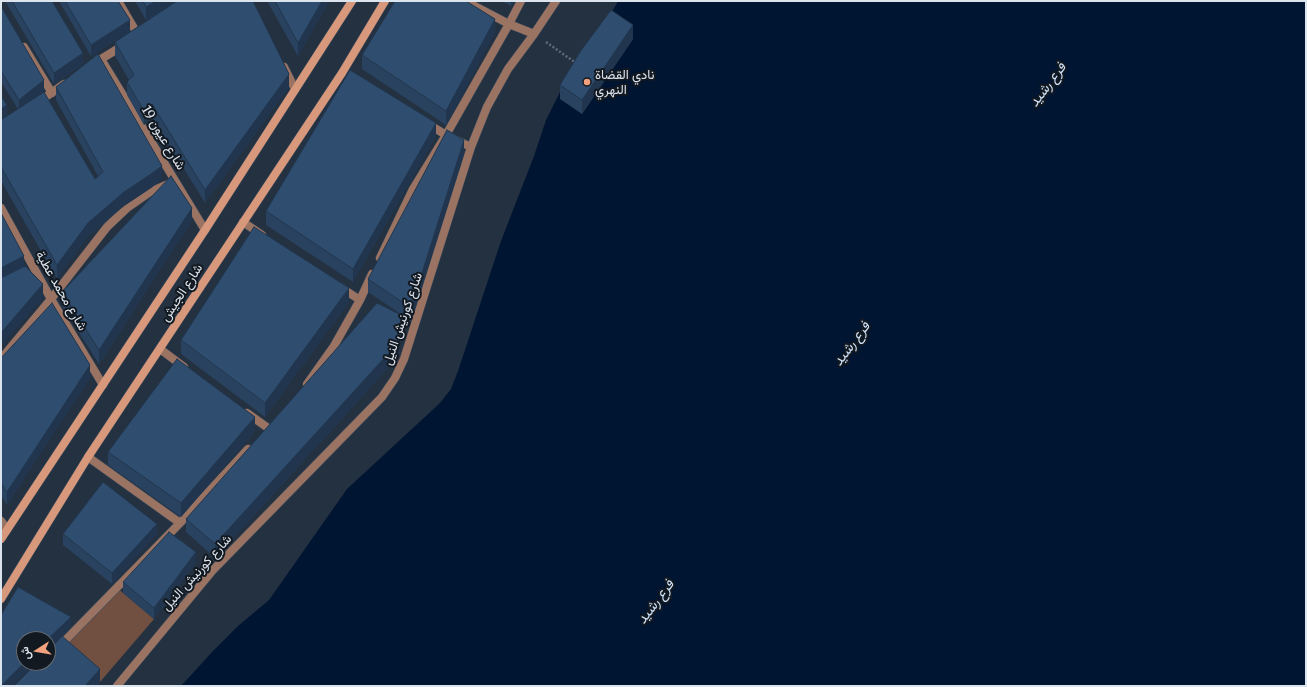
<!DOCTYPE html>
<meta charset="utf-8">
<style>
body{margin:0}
#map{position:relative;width:1307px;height:687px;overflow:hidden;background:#243141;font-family:Merriweather,Vazirmatn,serif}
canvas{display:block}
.frame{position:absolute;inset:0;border:2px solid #dce4ee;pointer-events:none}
.north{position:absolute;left:16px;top:631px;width:40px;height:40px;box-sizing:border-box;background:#131920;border:1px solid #636a72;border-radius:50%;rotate:258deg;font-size:11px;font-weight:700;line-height:16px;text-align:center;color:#dce4ee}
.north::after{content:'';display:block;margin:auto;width:14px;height:18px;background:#f1a17d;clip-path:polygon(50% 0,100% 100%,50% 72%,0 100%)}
</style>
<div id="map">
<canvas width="1307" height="687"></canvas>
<div class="frame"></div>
<div class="north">ش</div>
</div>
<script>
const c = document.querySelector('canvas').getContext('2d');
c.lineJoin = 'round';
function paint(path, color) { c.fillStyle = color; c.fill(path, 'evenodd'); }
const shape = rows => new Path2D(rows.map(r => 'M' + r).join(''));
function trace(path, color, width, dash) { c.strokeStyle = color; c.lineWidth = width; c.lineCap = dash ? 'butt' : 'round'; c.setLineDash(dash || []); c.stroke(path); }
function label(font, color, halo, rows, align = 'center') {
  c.font = font + ' Merriweather,Vazirmatn,serif'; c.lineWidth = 4; c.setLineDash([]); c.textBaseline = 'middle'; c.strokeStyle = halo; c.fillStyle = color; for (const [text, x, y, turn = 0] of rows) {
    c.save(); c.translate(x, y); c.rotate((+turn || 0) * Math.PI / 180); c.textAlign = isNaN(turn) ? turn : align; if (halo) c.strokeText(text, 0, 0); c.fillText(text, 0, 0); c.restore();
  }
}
const green = shape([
 [116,587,154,619,100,682,62,650]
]);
const water = shape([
 [618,1,1306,1,1306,684,1304,686,181,686,213,651,238,626,269,600,347,489,440,403,451,389,458,371,501,241,534,156,546,120,561,90,600,34]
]);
const path = shape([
 [546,42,576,63]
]);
const street = shape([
 [118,1,138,35],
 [465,1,509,24,534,34],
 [24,47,52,93],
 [101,59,205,230],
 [93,64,124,45],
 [284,67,295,89],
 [37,103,64,84],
 [428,124,446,135,471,147],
 [1,208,51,299,103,385],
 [243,222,262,235],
 [380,258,413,189,446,135,509,24,521,1],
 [340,287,360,300],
 [160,349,184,367],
 [1,359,51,299,107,227,127,208,150,192,175,181],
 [307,384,334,346,360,300,372,274],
 [247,413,268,428],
 [88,457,180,523],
 [1,521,7,529],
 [48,658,180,523,248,449],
 [117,686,213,570,382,397,395,378,404,359,471,147,487,107,508,69,534,34,556,1]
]);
const secondary = shape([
 [1,539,205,230,352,1],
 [1,599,88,457,342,73,385,1]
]);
const wall = shape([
 [5,1,52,1,83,64,54,84],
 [59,1,118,1,130,31,91,56],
 [135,1,253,1,289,87,205,203,152,117,144,125,127,95,127,82,129,80,115,56,115,42,158,13,146,20],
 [267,1,329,1,298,56],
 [501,1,514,1,511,6],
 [1,6,44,91,31,101,95,179,98,176,56,100,56,87,162,179,151,188,124,206,88,236,57,279,1,181,1,120,18,109,1,82],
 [495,32,446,125,362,69,362,55],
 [633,39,582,114,560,99,560,85],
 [436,136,353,282,266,225,266,211],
 [464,154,411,321,368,292,368,279],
 [192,221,99,364,62,306,62,292],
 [349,302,265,417,181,354,181,340],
 [403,329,397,358,215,558,186,532,186,519],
 [1,358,90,378,7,505,1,496],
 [255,431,181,517,108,465,108,452],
 [63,534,157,534,112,584,63,545],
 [196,563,154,619,123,593,123,582]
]);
const shadedWall = shape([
 [156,1,179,1,146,20,146,7],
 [322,1,329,1,298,56,298,43],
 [511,1,514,1,511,6],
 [495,19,495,32,446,125,446,111],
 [130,20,130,31,91,56,91,45],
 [633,25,633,39,582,114,582,100],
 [83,53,83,64,54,84,54,73],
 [289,74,289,87,205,203,205,190],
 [44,80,44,91,19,110,19,100],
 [152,104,152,117,144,125,144,111],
 [7,105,7,115,1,119,1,109],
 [436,123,436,136,353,282,353,269],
 [464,140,464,154,411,321,411,308],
 [162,166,162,179,151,188,124,206,88,236,57,279,57,265,88,223,124,192],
 [192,208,192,221,99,364,99,350],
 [24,256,24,267,1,279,1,268],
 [43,284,43,298,1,346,1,333],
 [349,288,349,302,265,417,265,403],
 [403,316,403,329,397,358,215,558,215,544],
 [90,365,90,378,7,505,7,492],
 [255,417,255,431,181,517,181,503],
 [157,524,157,534,112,584,112,573],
 [196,552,196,563,154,619,154,608],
 [71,617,71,627,48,650,48,639],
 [24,663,35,663,12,686,1,686],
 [100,669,100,682,97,686,85,686]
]);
const building = shape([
 [12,1,52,1,83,53,54,73,12,1],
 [65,1,118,1,130,20,91,45,65,1],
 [143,1,156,1,146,7,143,1],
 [177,1,253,1,289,74,205,190,152,104,144,111,127,82,134,75,115,42,177,1],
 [275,1,322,1,298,43,275,1],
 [395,1,466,1,495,19,446,111,362,55,395,1],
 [1,6,44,80,19,100,1,71,1,6],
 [611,10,633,25,582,100,560,85,580,52,611,10],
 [98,54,162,166,151,174,124,192,88,223,57,265,1,167,1,120,44,92,95,179,103,172,56,87,98,54],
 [350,70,436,123,353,269,266,211,350,70],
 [1,96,7,105,1,109,1,96],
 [447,130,464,140,411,308,368,279,447,130],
 [171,176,192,208,99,350,62,292,171,176],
 [1,213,24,256,1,268,1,213],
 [254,227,349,288,265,403,181,340,254,227],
 [25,266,43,284,1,333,1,278,25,266],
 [52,303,90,365,7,492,1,483,1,358,52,303],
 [377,303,403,316,397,344,215,544,186,519,377,303],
 [177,359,255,417,181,503,108,452,177,359],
 [103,482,157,524,112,573,63,534,103,482],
 [169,532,196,552,154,608,123,582,169,532],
 [18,587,71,617,48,639,24,639,24,663,1,686,1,615,18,587],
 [62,636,100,669,85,686,14,686,37,663,48,663,48,651,62,636]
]);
const markers = [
 [587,82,4,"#f1a17d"]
];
const poiNames = [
 ["نادي القضاة",595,75],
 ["النهري",595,90]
];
const streetNames = [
 ["شارع عيون 19",163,138,59],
 ["شارع محمد عطية",61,291,60],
 ["شارع الجيش",182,293,-57],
 ["شارع كورنيش النيل",403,319,-71],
 ["شارع كورنيش النيل",197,573,-48]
];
const waterNames = [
 ["فرع رشيد",1048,85,-53],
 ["فرع رشيد",852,344,-53],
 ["فرع رشيد",656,602,-53]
];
paint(green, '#715042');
paint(water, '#001532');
trace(street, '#414e5d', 9);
trace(secondary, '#414e5d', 9);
trace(path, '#616c7a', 2.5, [2, 2]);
trace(street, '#9b7362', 8);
trace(secondary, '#d8987c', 8);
paint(wall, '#28425f');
paint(shadedWall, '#21364e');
paint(building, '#2f4d6f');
trace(building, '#21364e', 1);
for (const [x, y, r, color] of markers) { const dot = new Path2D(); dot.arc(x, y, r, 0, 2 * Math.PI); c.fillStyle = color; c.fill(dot); trace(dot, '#131920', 1.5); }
label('13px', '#dce4ee', '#131920', poiNames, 'left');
label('13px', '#dce4ee', '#131920', streetNames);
label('italic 14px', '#d2e6fd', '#131920', waterNames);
</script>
